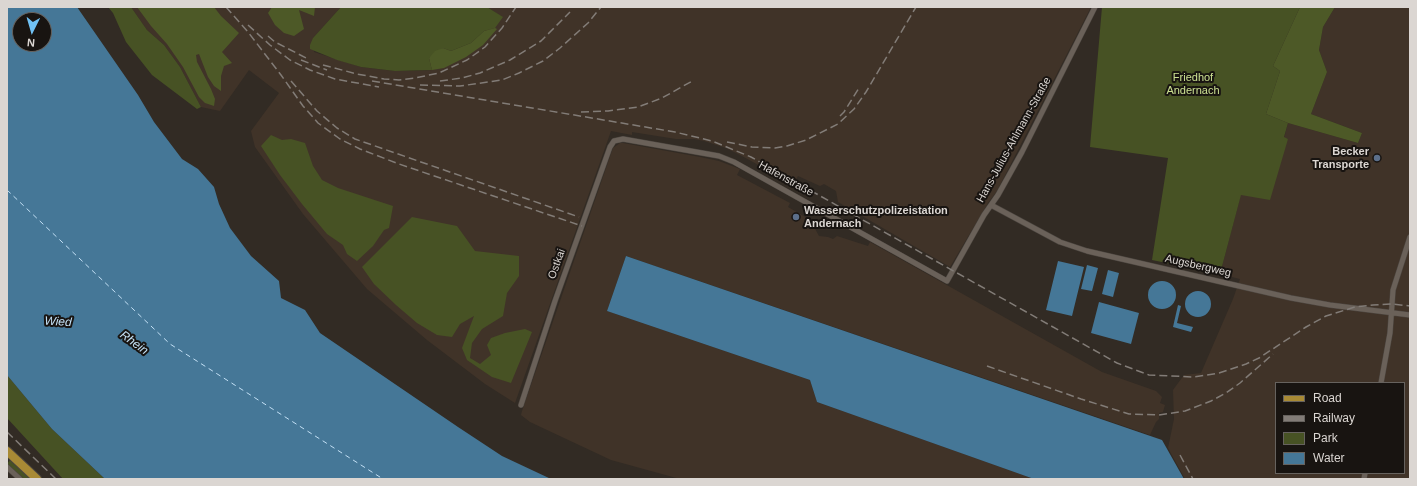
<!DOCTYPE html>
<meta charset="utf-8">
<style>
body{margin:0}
#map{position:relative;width:1417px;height:486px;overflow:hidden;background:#322b24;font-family:Arial,sans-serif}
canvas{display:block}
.frame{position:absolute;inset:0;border:8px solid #dbd6d2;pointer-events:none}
.legend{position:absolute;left:1275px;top:382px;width:130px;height:92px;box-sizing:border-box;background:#181411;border:1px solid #66625e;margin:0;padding:5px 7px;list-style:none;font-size:12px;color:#dbd6d2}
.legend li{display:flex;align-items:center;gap:8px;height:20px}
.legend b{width:20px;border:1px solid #66625e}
.north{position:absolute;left:12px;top:12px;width:40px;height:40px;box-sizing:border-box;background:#181411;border:1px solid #66625e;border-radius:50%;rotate:185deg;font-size:11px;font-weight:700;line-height:16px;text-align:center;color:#dbd6d2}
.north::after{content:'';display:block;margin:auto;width:14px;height:18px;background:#70c1f4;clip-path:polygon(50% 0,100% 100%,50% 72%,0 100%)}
</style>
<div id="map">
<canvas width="1417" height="486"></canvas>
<div class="frame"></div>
<ul class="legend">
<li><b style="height:5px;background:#a88a35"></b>Road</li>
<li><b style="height:5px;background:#827c77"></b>Railway</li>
<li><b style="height:11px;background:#475224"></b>Park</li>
<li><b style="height:11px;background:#457797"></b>Water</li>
</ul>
<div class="north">N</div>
</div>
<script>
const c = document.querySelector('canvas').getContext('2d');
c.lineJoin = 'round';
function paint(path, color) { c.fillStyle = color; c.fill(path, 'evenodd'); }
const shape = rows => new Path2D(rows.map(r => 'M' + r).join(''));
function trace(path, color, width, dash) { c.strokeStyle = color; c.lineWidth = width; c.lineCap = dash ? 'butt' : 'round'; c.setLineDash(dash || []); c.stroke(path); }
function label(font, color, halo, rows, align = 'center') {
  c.font = font + ' Arial,sans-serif'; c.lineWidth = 4; c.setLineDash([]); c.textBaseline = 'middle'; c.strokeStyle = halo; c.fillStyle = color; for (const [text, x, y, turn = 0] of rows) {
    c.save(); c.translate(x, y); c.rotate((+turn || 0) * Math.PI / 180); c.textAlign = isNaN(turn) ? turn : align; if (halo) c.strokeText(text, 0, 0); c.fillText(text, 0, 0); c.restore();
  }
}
const built = shape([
 [131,7,341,7,313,38,314,52,361,67,395,71,409,71,432,70,429,58,443,48,451,51,471,43,502,17,487,7,1091,7,997,191,988,203,950,267,838,202,836,191,824,184,820,186,798,176,793,184,742,156,726,148,704,141,694,139,676,139,632,132,632,135,611,131,515,403,485,384,427,340,367,289,303,214,255,147,251,131,279,93,249,70,220,111,201,107,180,67,164,45,147,30],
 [1335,7,1410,7,1410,479,1185,479,1168,448,1174,419,1173,390,1184,375,1201,373,1233,299,1240,279,1220,274,1241,194,1288,139,1284,138,1288,123,1358,143,1362,133,1311,114,1327,72,1319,50,1323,27],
 [1276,383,1404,383,1404,473,1276,473],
 [620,143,623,143,700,157,719,161,732,166,740,169,737,175,790,203,788,207,814,222,813,225,819,236,828,237,833,239,837,236,868,246,870,242,1102,372,1156,391,1162,397,1160,403,1165,405,1163,412,1159,413,1159,419,1156,422,1150,435,626,256,607,311,810,380,817,402,1034,479,680,479,611,460,530,422,521,415,522,411,613,148]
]);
const green = shape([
 [108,7,131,7,147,30,164,45,180,67,201,107,197,109,152,75,126,42,113,13],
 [341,7,487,7,503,17,495,28,484,31,471,43,451,51,443,48,429,58,432,70,395,71,361,67,337,60,310,49,310,45,313,38],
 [1102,7,1300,7,1273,66,1280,71,1266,114,1288,123,1284,137,1288,139,1270,200,1241,195,1220,274,1152,260,1168,158,1090,147],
 [271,135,282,140,291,139,305,143,313,166,322,180,338,188,393,206,389,228,384,230,373,246,357,261,347,254,343,245,327,234,302,204,280,175,261,146],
 [412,217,457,226,475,251,519,256,519,276,507,293,503,316,482,329,472,343,470,358,480,364,491,355,487,345,491,338,505,333,525,329,532,332,511,383,492,377,467,360,462,348,474,316,460,324,452,337,437,335,417,323,396,305,374,284,362,267],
 [7,375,52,429,105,479,63,479,7,418],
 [10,460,31,479,21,479,7,467,7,464]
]);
const forest = shape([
 [137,7,214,7,221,16,239,33,222,52,232,63,224,66,221,76,221,91,214,86,208,77,199,54,196,55,197,62,211,89,215,99,214,106,205,103,199,97,183,67,167,44,151,26],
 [272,7,315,7,314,16,299,10,304,29,294,36,284,33,275,25,268,13],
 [1300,7,1335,7,1323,27,1319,50,1327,72,1311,114,1362,133,1358,143,1288,123,1266,114,1280,71,1273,66],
 [495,28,497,29,483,45,466,57,444,68,432,70,429,58,435,51,443,48,451,51,471,43,484,31]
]);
const water = shape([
 [7,7,77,7,138,95,154,122,182,159,198,169,214,187,219,204,230,228,251,256,279,281,281,298,305,310,320,333,458,427,502,456,551,479,105,479,52,429,7,375],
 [20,20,44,20,44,44,20,44],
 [626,256,1162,440,1184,479,1034,479,817,402,810,380,607,311],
 [1058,261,1084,267,1072,316,1046,310],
 [1087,265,1098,268,1092,291,1081,289],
 [1108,270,1119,273,1113,297,1102,294],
 '1148 295a14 14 0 1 1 28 0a14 14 0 1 1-28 0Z',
 '1185 304a13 13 0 1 1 26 0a13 13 0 1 1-26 0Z',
 [1099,302,1139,313,1131,344,1091,333],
 [1178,305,1181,306,1177,323,1193,327,1191,332,1173,327]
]);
const ferry = shape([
 [7,190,170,344,383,479]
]);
const street = shape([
 [991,205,1060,242,1087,251,1291,298,1330,305,1410,315],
 [1381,383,1390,333,1393,290,1410,237],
 [521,405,555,301,610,147,614,141,623,139,719,156,734,162,947,281,984,215,998,195,1022,152,1095,7],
 [7,467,20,479],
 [1364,479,1365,473]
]);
const primary = shape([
 [7,451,37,479]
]);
const rail = shape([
 [226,7,248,32,281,75,303,106,318,123,340,139,360,149,399,164,582,226],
 [248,25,270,45,290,60,310,70,335,79,379,87],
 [268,36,275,42,308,59],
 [301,60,327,70],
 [323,65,357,74,384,79,399,80,415,78,439,73,467,60,485,47,502,28,516,7],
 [291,81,317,111,337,128,355,139,579,217],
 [372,81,675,132,712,141,751,157,1117,363,1149,375,1194,377,1219,373,1246,364,1259,358,1306,327,1326,316,1355,307,1373,305,1392,304,1410,306],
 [440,81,462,78,480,73,510,60,541,41,570,12],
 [420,85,460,86,502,80,519,73,543,61,560,48,588,23,601,7],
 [581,112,608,111,638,107,662,98,694,80],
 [840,116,844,112,859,88],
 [727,142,752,147,775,148,787,146,806,140,838,124,854,109,866,92,916,7],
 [987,366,1081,399,1129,414,1159,415,1185,411,1211,401,1226,393,1240,383,1273,354],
 [7,432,56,479],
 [1180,455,1193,479]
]);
const markers = [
 [1377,158,4,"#5c6f8a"],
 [796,217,4,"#5c6f8a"]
];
const parkNames = [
 ["Friedhof",1193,78],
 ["Andernach",1193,91]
];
const streetNames = [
 ["Hans-Julius-Ahlmann-Straße",1014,140,-61],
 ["Hafenstraße",786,179,29],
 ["Ostkai",557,264,-70],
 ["Augsbergweg",1198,266,13]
];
const poiNames = [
 ["Becker",1369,152],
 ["Transporte",1369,165],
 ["Wasserschutzpolizeistation",804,211,"left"],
 ["Andernach",804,224,"left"]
];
const waterNames = [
 ["Wied",58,322,4],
 ["Rhein",134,343,36]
];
paint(built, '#403328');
paint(green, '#475224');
paint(forest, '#4d5927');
paint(water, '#457797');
trace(ferry, '#c3e0f5', 1, [5, 4]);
trace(street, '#4c4640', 6);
trace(primary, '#4c4640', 10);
trace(street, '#6a6159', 5);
trace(primary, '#a88a35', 8);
trace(rail, '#827c77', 1.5, [8, 4]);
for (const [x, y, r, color] of markers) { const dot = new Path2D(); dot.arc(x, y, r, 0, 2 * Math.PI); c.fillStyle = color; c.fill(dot); trace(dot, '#181411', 1.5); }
label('11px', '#cce092', '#181411', parkNames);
label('11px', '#dbd6d2', '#181411', streetNames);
label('bold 11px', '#dbd6d2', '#181411', poiNames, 'right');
label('italic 12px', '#c3e0f5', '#181411', waterNames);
</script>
